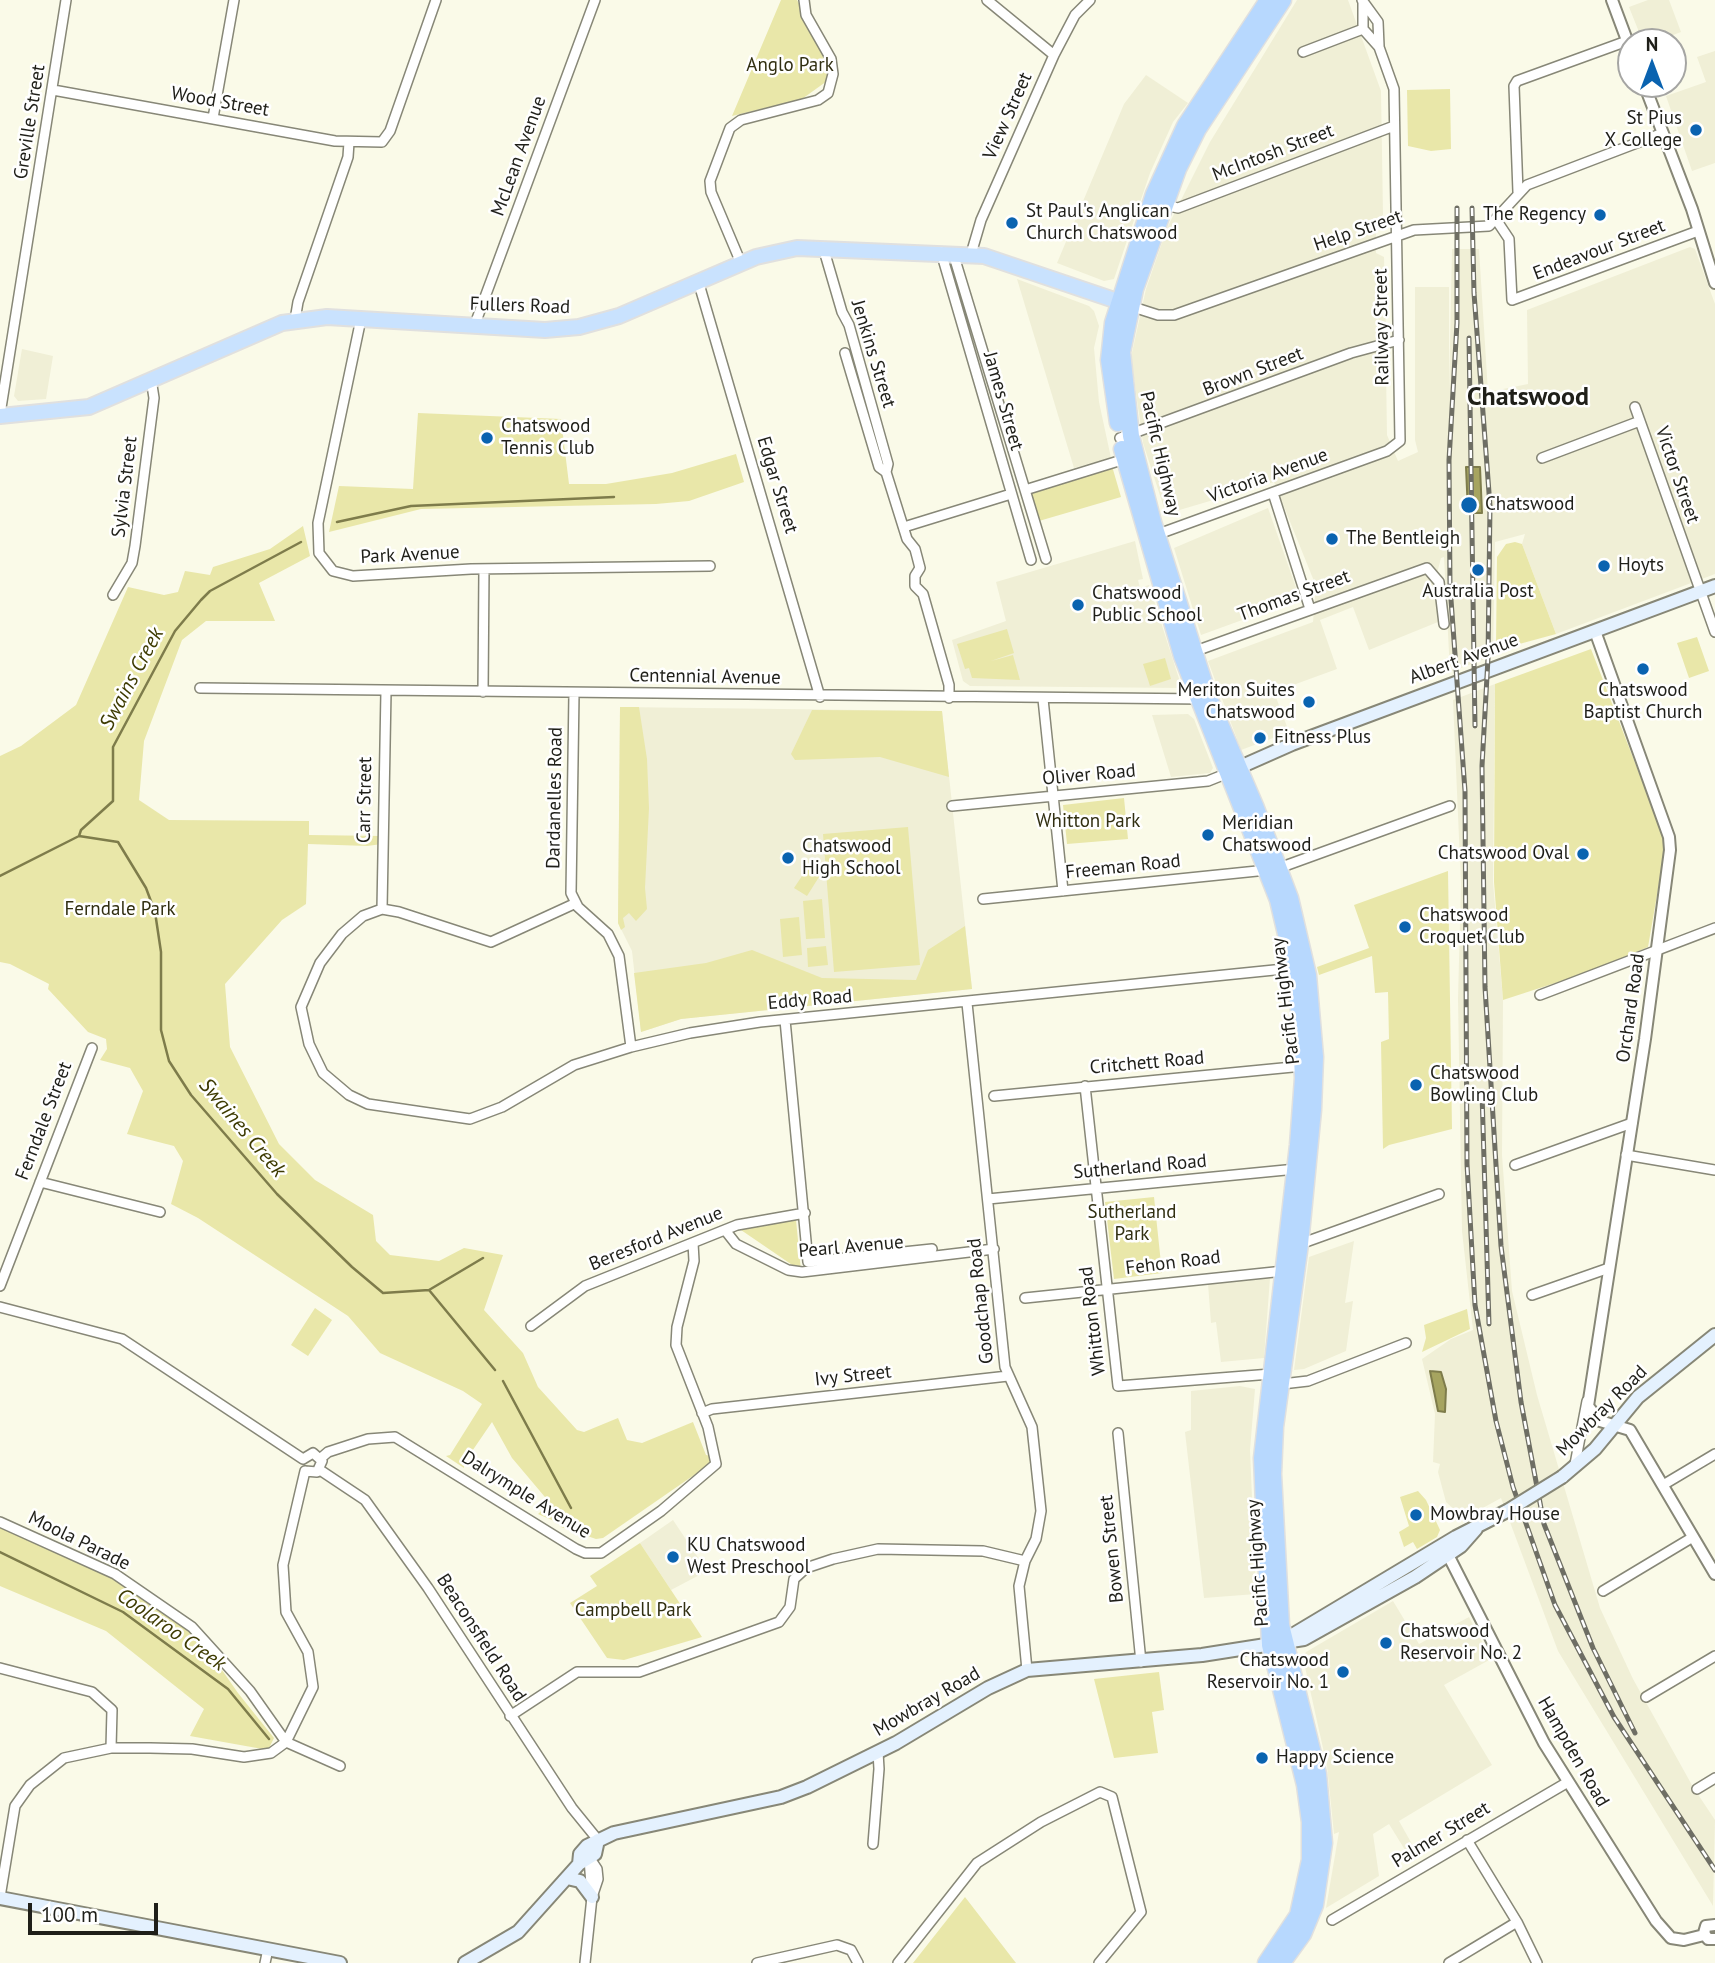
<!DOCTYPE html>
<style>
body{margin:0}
#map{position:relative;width:1715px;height:1963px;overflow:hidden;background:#fafae8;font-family:"PT Sans",sans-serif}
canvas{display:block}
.north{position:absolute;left:1617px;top:28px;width:70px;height:70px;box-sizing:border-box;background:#fff;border:2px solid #a5a5a3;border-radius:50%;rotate:0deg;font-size:19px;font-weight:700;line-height:28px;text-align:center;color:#1f1f19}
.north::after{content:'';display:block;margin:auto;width:24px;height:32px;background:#0a63b0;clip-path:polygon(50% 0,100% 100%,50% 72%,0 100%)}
.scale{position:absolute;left:28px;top:1903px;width:130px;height:32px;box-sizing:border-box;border:4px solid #1f1f19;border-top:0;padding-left:9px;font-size:21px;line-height:24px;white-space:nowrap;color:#1f1f19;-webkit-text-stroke:5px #fff;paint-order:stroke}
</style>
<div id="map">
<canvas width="1715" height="1963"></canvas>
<div class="north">N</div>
<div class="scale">100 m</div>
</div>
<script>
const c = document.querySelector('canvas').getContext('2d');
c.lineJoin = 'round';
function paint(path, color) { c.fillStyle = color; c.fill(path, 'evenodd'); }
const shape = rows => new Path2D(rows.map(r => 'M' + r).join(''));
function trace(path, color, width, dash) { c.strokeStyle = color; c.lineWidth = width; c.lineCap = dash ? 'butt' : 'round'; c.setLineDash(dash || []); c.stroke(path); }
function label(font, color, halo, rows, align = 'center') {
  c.font = font + ' "PT Sans",sans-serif'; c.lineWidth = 5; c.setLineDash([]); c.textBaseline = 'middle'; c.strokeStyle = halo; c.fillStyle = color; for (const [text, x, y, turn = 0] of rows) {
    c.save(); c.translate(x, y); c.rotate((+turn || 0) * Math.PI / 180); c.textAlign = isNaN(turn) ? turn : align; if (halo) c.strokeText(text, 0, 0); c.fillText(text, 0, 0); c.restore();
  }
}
const built = shape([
 [1297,0,1348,0,1381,91,1383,215,1376,221,1376,253,1384,257,1386,331,1381,339,1380,361,1386,370,1387,435,1398,461,1418,452,1415,440,1415,287,1449,287,1449,394,1452,249,1479,249,1488,392,1528,384,1527,310,1690,247,1695,249,1715,304,1715,574,1556,634,1522,544,1525,534,1495,542,1493,656,1450,672,1444,557,1441,558,1435,581,1438,622,1369,650,1353,607,1320,620,1337,669,1274,692,1289,732,1241,750,1208,661,1313,622,1316,586,1274,482,1166,514,1143,443,1131,357,1146,289,1167,228,1210,142],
 [1648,0,1669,0,1681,32,1655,42,1643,42,1629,7],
 [1715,51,1715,163,1692,171,1666,96,1706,82,1697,57],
 [1146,75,1188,103,1173,122,1150,173,1114,279,1104,281,1057,263,1124,104],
 [1017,279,1089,306,1094,311,1099,326,1094,348,1099,402,1111,458,1074,468],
 [22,349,53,356,46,399,18,401,14,396],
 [1268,508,1300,599,1201,635,1174,548],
 [1135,541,1143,579,1138,580,1140,588,1149,585,1182,688,970,686,963,681,952,640,1006,621,996,582],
 [1495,684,1493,882,1503,1000,1502,1155,1512,1291,1537,1395,1600,1608,1633,1679,1693,1787,1715,1820,1713,1906,1558,1651,1501,1498,1470,1515,1460,1515,1446,1502,1438,1472,1440,1464,1433,1462,1435,1414,1422,1359,1451,1339,1473,1330,1462,1231,1458,999,1461,884,1453,700],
 [620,707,942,711,972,989,681,1019,641,1032,632,951,618,923],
 [1188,714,1194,719,1213,768,1210,773,1171,777,1152,715],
 [1354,1241,1345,1303,1353,1301,1346,1351,1304,1369,1294,1370,1309,1257],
 [1270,1278,1264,1358,1221,1362,1216,1322,1211,1323,1208,1284],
 [1240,1386,1255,1389,1250,1450,1256,1594,1204,1598,1185,1432,1191,1430,1191,1391],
 [673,1520,707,1571,671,1590,640,1543],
 [1393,1601,1419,1644,1469,1617,1491,1659,1444,1685,1492,1765,1399,1821,1417,1853,1410,1858,1389,1824,1373,1834,1379,1876,1326,1908,1339,1832,1334,1834,1327,1766,1303,1658,1306,1652]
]);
const green = shape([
 [781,0,797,0,820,42,827,64,827,81,802,99,732,116],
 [1450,89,1451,149,1431,151,1408,146,1407,90],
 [418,413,561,419,569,484,606,484,672,473,736,454,744,482,689,501,656,504,421,509,329,532,339,486,413,489],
 [1112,466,1121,497,1039,521,1030,490],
 [303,526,310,556,259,583,275,621,206,621,182,640,144,741,139,800,169,820,309,821,309,835,382,836,382,844,367,846,308,844,306,904,282,920,225,984,230,1047,279,1144,315,1180,373,1215,376,1241,390,1255,439,1261,464,1248,503,1255,484,1310,523,1353,538,1387,577,1430,584,1432,618,1418,627,1440,642,1443,693,1422,706,1455,713,1456,710,1464,603,1538,596,1539,561,1527,563,1525,538,1514,550,1503,512,1458,492,1422,464,1463,464,1468,446,1456,450,1455,482,1404,463,1391,380,1353,348,1316,198,1218,171,1204,183,1161,174,1146,127,1134,143,1091,130,1068,100,1060,107,1049,106,1039,88,1032,48,989,49,984,10,964,0,962,0,756,21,746,76,705,128,587,164,595,178,592,185,571,210,575,213,567,270,549],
 [1515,542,1522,544,1556,634,1501,649,1496,646,1497,557,1506,544],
 [1007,629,1014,653,991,661,1013,655,1020,680,972,678,969,668,965,669,957,644],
 [1697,637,1709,671,1689,678,1677,643],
 [1591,649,1666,843,1648,947,1592,971,1503,1000,1494,882,1495,684],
 [1165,658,1171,679,1150,686,1143,664],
 [620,707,639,707,647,759,649,808,645,888,647,909,636,921,629,913,623,918,625,927,621,930,618,923],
 [812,710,942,711,949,777,880,757,795,760,791,754],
 [1124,798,1128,839,1067,844,1063,805],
 [908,827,920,965,834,972,823,834],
 [812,861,824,869,807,896,794,888],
 [1448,871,1452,1129,1389,1145,1383,1149,1381,1042,1389,1039,1388,992,1375,993,1372,956,1319,975,1317,967,1369,948,1354,905],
 [822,899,825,938,806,939,803,901],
 [799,917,802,955,783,957,780,919],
 [965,926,972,989,681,1019,641,1032,634,973,706,963,752,950,822,978,916,980,928,950],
 [826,946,828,965,808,967,807,948],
 [1154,1197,1162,1273,1114,1279,1105,1202],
 [796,1220,801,1271,741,1230],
 [315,1308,332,1320,308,1356,291,1345],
 [1467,1309,1470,1329,1422,1352,1426,1338,1424,1325],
 [1418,1491,1426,1500,1440,1530,1437,1537,1417,1549,1413,1542,1404,1547,1399,1532,1409,1526,1400,1497],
 [0,1522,115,1574,192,1627,238,1693,274,1738,268,1750,190,1736,204,1709,106,1631,0,1586],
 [640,1543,702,1637,624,1660,607,1658,570,1603,597,1586,590,1576],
 [1159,1672,1164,1710,1152,1712,1158,1753,1114,1758,1094,1679],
 [965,1897,1016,1963,913,1963]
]);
const water = shape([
 [1466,467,1480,467,1482,513,1468,513,1466,467],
 [1430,1371,1441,1372,1446,1389,1445,1412,1438,1411,1430,1371]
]);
const stream = shape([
 [337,522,411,506,614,497],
 [79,836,118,842,146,888,155,912,161,952,161,1030,169,1061,191,1095,277,1194,352,1267,383,1293,429,1290,495,1370],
 [0,876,79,836,81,830,113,801,113,747,175,631,201,600,210,591,301,542],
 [429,1290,483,1258],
 [503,1381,571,1508],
 [0,1552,123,1612,228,1689,269,1739]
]);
const minor = shape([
 [987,0,1054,55],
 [1362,0,1378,22,1379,46],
 [1363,29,1363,3],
 [1303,52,1363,29],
 [53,90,335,141,382,142,390,131,436,0],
 [213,118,234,0],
 [1518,192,1514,86,1517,81,1627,41],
 [1164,205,1178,208,1394,126],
 [1497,221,1509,239,1512,300,1698,231],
 [823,247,842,312,849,325,888,464,886,472,907,539,915,549,920,568,915,576,915,586,923,594,949,685,949,698],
 [941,252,1031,560],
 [953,253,1046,559],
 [971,254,981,220,1054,55,1075,15,1090,0],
 [741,263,711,192,710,181,730,128,741,120,818,100,828,93,833,74,831,59,806,15,804,0],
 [699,284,820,697],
 [1130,306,1158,315,1174,315,1414,230,1489,226,1527,185,1663,133],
 [361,319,318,523,319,553,333,571,353,576,471,569,710,566],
 [295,320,298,302,348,157,349,142],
 [475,324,595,0],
 [845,353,879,467,886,472],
 [1635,407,1715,632],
 [0,414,66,0],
 [1120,438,1351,353,1399,340],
 [1542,458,1640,421],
 [1025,490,1125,459],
 [1273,493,1310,609],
 [904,527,1011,494],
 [1153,536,1387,451,1400,441,1394,89,1379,47,1363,29],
 [113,595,132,563,135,546,154,398,151,379],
 [1190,653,1427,568,1439,582,1444,624],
 [200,688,1202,699],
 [483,692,484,569],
 [574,693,571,893,578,907,608,934,619,956,631,1047],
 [1043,699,1063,891],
 [952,806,1208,781,1228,773],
 [1279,868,1450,806],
 [983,899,1267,870],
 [576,903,491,942,399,912,382,909,363,916,342,934,320,963,301,1007,309,1044,323,1073,349,1095,368,1104,470,1119,502,1107,574,1065,631,1047,690,1033,760,1022,1294,968],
 [382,909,386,691],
 [1540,995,1715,928],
 [967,1003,1005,1367,1032,1427,1041,1511,1036,1539,1025,1561,1019,1586,1027,1670],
 [785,1020,808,1262,932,1249],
 [1085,1086,1118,1386,1271,1374],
 [994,1096,1303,1066],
 [1626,1155,1715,1170],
 [1515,1165,1632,1123],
 [40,1182,160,1212],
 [988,1199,1296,1169],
 [725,1230,736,1244,788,1270,802,1272,994,1249],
 [1300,1244,1439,1194],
 [0,1286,92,1048],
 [1532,1295,1609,1268],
 [1025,1298,1284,1271],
 [0,1307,122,1339,303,1459],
 [531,1326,585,1286,737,1225,805,1213],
 [1282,1384,1308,1381,1406,1343],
 [702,1413,712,1409,1008,1376],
 [1118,1433,1141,1662],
 [321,1458,328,1452,368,1439,395,1437,576,1549,585,1553,601,1553,661,1511,716,1464,708,1427,676,1345,677,1327,694,1261,693,1243],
 [303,1459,313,1453,322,1461,317,1472,305,1471],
 [1575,1464,1587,1401],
 [320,1470,365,1500,428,1588,572,1808,598,1840],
 [1663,1485,1715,1454],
 [0,1522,115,1574,192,1627,250,1691,286,1742,340,1766],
 [1603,1591,1693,1537],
 [0,1668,92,1692,112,1710,111,1748],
 [1646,1697,1715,1656],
 [510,1716,577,1672,639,1672,779,1622,790,1607,794,1579,806,1568,833,1559,878,1549,983,1551,1025,1561],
 [1697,1789,1715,1778],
 [1467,1840,1517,1922,1537,1963],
 [873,1844,879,1769,878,1752],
 [591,1860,597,1869,598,1879,592,1897],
 [0,1897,15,1806,30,1785,64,1758,111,1748,150,1748,192,1749,244,1757,271,1753,286,1742,313,1687,308,1652,286,1612,283,1565,305,1471],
 [1332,1920,1568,1782],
 [265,1963,268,1949],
 [585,1963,592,1897,589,1859],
 [757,1963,837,1945,851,1950,858,1963],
 [898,1963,977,1863,1041,1822,1100,1792,1112,1797,1141,1912,1099,1963],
 [1449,1963,1517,1922]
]);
const tertiary = shape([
 [1612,0,1631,51],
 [1644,84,1692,209,1715,283],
 [1595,631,1669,837,1670,850,1645,1039,1588,1406,1600,1421,1630,1430,1715,1574],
 [1444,1547,1544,1743,1656,1921,1671,1938,1684,1940,1704,1935],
 [1715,1925,1706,1926,1704,1933,1708,1939,1715,1939]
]);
const secondary = shape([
 [1231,771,1292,744,1715,586],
 [1562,1477,1595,1449,1638,1397,1715,1335],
 [1284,1640,1456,1537,1507,1511],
 [579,1864,580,1854,587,1846,614,1833,781,1797,807,1787,896,1743,988,1688,1027,1670,1202,1655,1304,1639,1415,1577,1461,1546,1476,1529],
 [567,1878,580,1881,592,1897],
 [0,1898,340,1963],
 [465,1963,518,1932,579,1864,595,1854,598,1840]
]);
const primary = shape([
 [0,416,89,407,282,323,327,317,545,330,579,327,619,316,756,257,797,248,984,256,1129,305]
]);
const trunk = shape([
 [1118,423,1109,360,1113,323,1154,194,1185,126,1268,0],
 [1122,449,1182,656,1278,900,1294,968,1300,1019,1303,1078,1298,1145,1262,1458,1270,1645,1305,1785,1310,1822,1310,1860,1298,1915,1266,1963],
 [1282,1963,1303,1934,1315,1905,1324,1843,1318,1774,1281,1625,1273,1474,1275,1427,1300,1244,1313,1110,1315,1057,1308,975,1290,898,1256,808,1209,698,1153,522,1131,436,1122,352,1135,289,1178,169,1198,129,1283,0]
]);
const rail = shape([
 [1457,208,1457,323,1449,460,1450,586,1465,791,1467,1164,1475,1305,1496,1421,1513,1487,1555,1605,1614,1717,1715,1870],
 [1472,208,1474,293,1490,506,1488,658,1482,766,1485,987,1501,1246,1521,1402,1544,1524,1593,1648,1635,1733],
 [1469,338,1475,726],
 [1482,1093,1489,1324]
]);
const secondaryBridge = shape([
 [1507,1511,1562,1477]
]);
const markers = [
 [1696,130,7,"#0a63b0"],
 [1600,215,7,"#0a63b0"],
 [1012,223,7,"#0a63b0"],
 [487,438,7,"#0a63b0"],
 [1469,505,9,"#0a63b0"],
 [1332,539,7,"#0a63b0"],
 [1604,566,7,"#0a63b0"],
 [1478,570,7,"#0a63b0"],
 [1078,605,7,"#0a63b0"],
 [1643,669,7,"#0a63b0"],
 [1309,702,7,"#0a63b0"],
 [1260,738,7,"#0a63b0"],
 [1208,835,7,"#0a63b0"],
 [1583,854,7,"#0a63b0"],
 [788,858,7,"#0a63b0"],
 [1405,927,7,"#0a63b0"],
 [1416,1085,7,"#0a63b0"],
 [1416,1515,7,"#0a63b0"],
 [673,1557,7,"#0a63b0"],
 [1386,1643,7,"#0a63b0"],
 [1343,1672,7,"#0a63b0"],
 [1262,1758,7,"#0a63b0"]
];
const parkNames = [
 ["Anglo Park",790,66],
 ["Whitton Park",1088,822],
 ["Ferndale Park",120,910],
 ["Sutherland",1132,1213],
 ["Park",1132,1235],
 ["Campbell Park",633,1611]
];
const streetNames = [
 ["Wood Street",220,102,10],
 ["View Street",1008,116,-66],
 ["Greville Street",30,122,-81],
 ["McIntosh Street",1273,153,-21],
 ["McLean Avenue",519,156,-70],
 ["Help Street",1358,231,-19],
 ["Endeavour Street",1599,250,-21],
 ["Fullers Road",520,306,2],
 ["Railway Street",1382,327,-91],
 ["Jenkins Street",873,354,73],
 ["Brown Street",1253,372,-21],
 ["James Street",1003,401,74],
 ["Pacific Highway",1160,454,77],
 ["Victor Street",1677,475,71],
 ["Victoria Avenue",1268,476,-20],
 ["Edgar Street",777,485,73],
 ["Sylvia Street",125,487,-83],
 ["Park Avenue",410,555,-3],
 ["Thomas Street",1294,596,-20],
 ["Albert Avenue",1464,659,-20],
 ["Centennial Avenue",705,677,1],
 ["Oliver Road",1089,775,-5],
 ["Dardanelles Road",555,798,-89],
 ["Carr Street",365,800,-89],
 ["Freeman Road",1123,867,-6],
 ["Eddy Road",810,1000,-5],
 ["Pacific Highway",1286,1001,-97],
 ["Orchard Road",1631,1008,-82],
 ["Critchett Road",1147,1063,-5],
 ["Ferndale Street",44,1121,-69],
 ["Sutherland Road",1140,1167,-5],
 ["Beresford Avenue",656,1239,-22],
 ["Pearl Avenue",851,1247,-5],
 ["Fehon Road",1173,1263,-7],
 ["Goodchap Road",981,1301,-96],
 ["Whitton Road",1093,1321,-97],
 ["Ivy Street",853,1376,-6],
 ["Mowbray Road",1602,1411,-45],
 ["Dalrymple Avenue",526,1495,32],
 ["Moola Parade",79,1541,26],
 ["Bowen Street",1112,1549,-96],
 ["Pacific Highway",1258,1563,-94],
 ["Beaconsfield Road",481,1638,57],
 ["Mowbray Road",927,1702,-30],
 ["Hampden Road",1573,1752,60],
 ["Palmer Street",1441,1835,-31]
];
const poiNames = [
 ["St Pius",1682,119,"right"],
 ["X College",1682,141,"right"],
 ["St Paul's Anglican",1026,212],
 ["Church Chatswood",1026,234],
 ["The Regency",1586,215,"right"],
 ["Chatswood",501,427],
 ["Tennis Club",501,449],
 ["Chatswood",1485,505],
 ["The Bentleigh",1346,539],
 ["Hoyts",1618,566],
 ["Australia Post",1478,592,"center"],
 ["Chatswood",1092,594],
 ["Public School",1092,616],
 ["Meriton Suites",1295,691,"right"],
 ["Chatswood",1295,713,"right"],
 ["Chatswood",1643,691,"center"],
 ["Baptist Church",1643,713,"center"],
 ["Fitness Plus",1274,738],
 ["Meridian",1222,824],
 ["Chatswood",1222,846],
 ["Chatswood",802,847],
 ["High School",802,869],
 ["Chatswood Oval",1569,854,"right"],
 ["Chatswood",1419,916],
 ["Croquet Club",1419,938],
 ["Chatswood",1430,1074],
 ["Bowling Club",1430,1096],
 ["Mowbray House",1430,1515],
 ["KU Chatswood",687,1546],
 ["West Preschool",687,1568],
 ["Chatswood",1400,1632],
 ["Reservoir No. 2",1400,1654],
 ["Chatswood",1329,1661,"right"],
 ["Reservoir No. 1",1329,1683,"right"],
 ["Happy Science",1276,1758]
];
const waterNames = [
 ["Swains Creek",132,679,-62],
 ["Swaines Creek",242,1128,50],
 ["Coolaroo Creek",171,1630,35]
];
const districtNames = [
 ["Chatswood",1528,398]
];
paint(built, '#f0efd6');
paint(green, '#e9e7a9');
paint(water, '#a6a460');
trace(water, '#7e7c4b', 2);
trace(stream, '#7e7c4b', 2.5);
trace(minor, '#878777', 12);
trace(tertiary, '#878777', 14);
trace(secondary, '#878777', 16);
trace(primary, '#e0e0df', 18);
trace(trunk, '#e0e0df', 19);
trace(minor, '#fff', 9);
trace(tertiary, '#fff', 10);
trace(secondary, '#e4f1fe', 12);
trace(primary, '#c9e2fe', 14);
trace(trunk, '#b7d8fe', 16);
trace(rail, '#6e6e64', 5);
trace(rail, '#fff', 2.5, [8]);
trace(secondaryBridge, '#878777', 16, []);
trace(secondaryBridge, '#e4f1fe', 12);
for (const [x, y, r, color] of markers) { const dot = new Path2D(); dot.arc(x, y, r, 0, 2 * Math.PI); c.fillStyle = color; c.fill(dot); trace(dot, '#fff', 2.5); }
label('19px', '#312f11', '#fff', parkNames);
label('19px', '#1f1f19', '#fff', streetNames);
label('19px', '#1f1f19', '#fff', poiNames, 'left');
label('italic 21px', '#3e3b02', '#fff', waterNames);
label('bold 26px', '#1f1f19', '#fff', districtNames);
</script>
